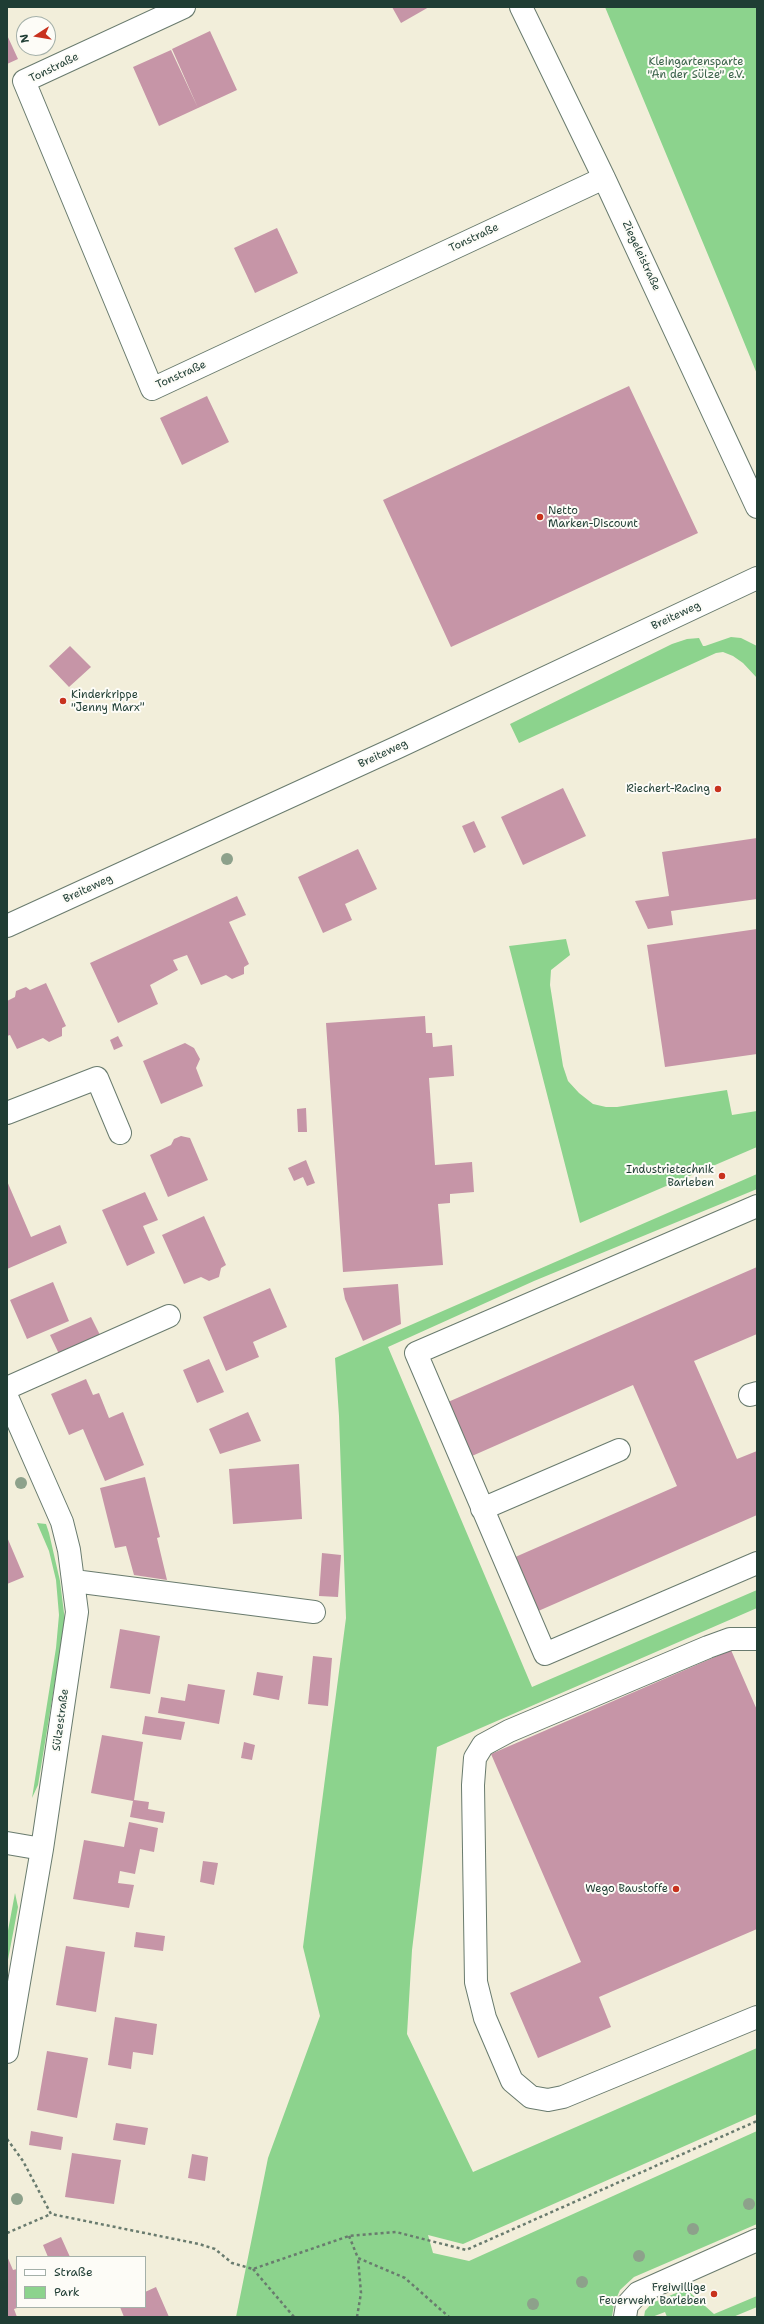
<!DOCTYPE html>
<meta charset="utf-8">
<style>
body{margin:0}
#map{position:relative;width:764px;height:2324px;overflow:hidden;background:#f2eeda;font-family:"Shantell Sans",sans-serif}
canvas{display:block}
.frame{position:absolute;inset:0;border:8px solid #1f3d34;pointer-events:none}
.legend{position:absolute;left:16px;top:2256px;width:130px;height:52px;box-sizing:border-box;background:#fdfcf7;border:1px solid #a4b0a9;margin:0;padding:5px 7px;list-style:none;font-size:12px;color:#1f3d34}
.legend li{display:flex;align-items:center;gap:8px;height:20px}
.legend b{width:20px;border:1px solid #a4b0a9}
.north{position:absolute;left:16px;top:16px;width:40px;height:40px;box-sizing:border-box;background:#fdfcf7;border:1px solid #a4b0a9;border-radius:50%;rotate:258deg;font-size:11px;font-weight:700;line-height:16px;text-align:center;color:#1f3d34}
.north::after{content:'';display:block;margin:auto;width:14px;height:18px;background:#c8321e;clip-path:polygon(50% 0,100% 100%,50% 72%,0 100%)}
</style>
<div id="map">
<canvas width="764" height="2324"></canvas>
<div class="frame"></div>
<ul class="legend">
<li><b style="height:5px;background:#fff"></b>Straße</li>
<li><b style="height:11px;background:#8cd38d"></b>Park</li>
</ul>
<div class="north">N</div>
</div>
<script>
const c = document.querySelector('canvas').getContext('2d');
c.lineJoin = 'round';
function paint(path, color) { c.fillStyle = color; c.fill(path, 'evenodd'); }
const shape = rows => new Path2D(rows.map(r => 'M' + r).join(''));
function trace(path, color, width, dash) { c.strokeStyle = color; c.lineWidth = width; c.lineCap = dash ? 'butt' : 'round'; c.setLineDash(dash || []); c.stroke(path); }
function label(font, color, halo, rows, align = 'center') {
  c.font = font + ' "Shantell Sans",sans-serif'; c.lineWidth = 4; c.setLineDash([]); c.textBaseline = 'middle'; c.strokeStyle = halo; c.fillStyle = color; for (const [text, x, y, turn = 0] of rows) {
    c.save(); c.translate(x, y); c.rotate((+turn || 0) * Math.PI / 180); c.textAlign = isNaN(turn) ? turn : align; if (halo) c.strokeText(text, 0, 0); c.fillText(text, 0, 0); c.restore();
  }
}
const green = shape([
 [605,7,757,7,757,374,728,303],
 [731,637,741,638,757,646,757,678,743,663,733,656,723,652,716,653,519,743,510,724,672,644,687,639,699,638,703,646,705,646],
 [566,939,570,955,551,970,550,985,563,1066,568,1081,579,1093,593,1104,606,1107,617,1107,727,1090,732,1115,757,1111,757,1147,580,1223,509,946],
 [757,1174,757,1189,534,1281,388,1347,532,1687,757,1590,757,1608,437,1747,412,1950,407,2034,473,2172,757,2048,757,2114,463,2244,428,2235,433,2253,469,2261,757,2131,757,2224,634,2277,620,2290,614,2304,612,2317,236,2317,268,2158,320,2016,303,1947,346,1618,339,1416,335,1358],
 [37,1523,46,1524,49,1533,60,1581,65,1621,38,1785,32,1798,56,1648,59,1615,56,1580,49,1551],
 [15,1893,18,1907,7,1965,7,1936],
 [686,2289,714,2314,757,2296,757,2307,733,2317,667,2317,665,2312,652,2317,644,2317,645,2311,652,2303]
]);
const building = shape([
 [392,7,429,7,401,23],
 [210,31,237,90,198,108,172,49],
 [7,35,18,59,7,64],
 [171,50,198,108,159,126,133,67],
 [277,228,298,273,255,293,234,248],
 [629,386,698,533,451,647,383,500],
 [207,396,229,442,182,465,160,418],
 [70,646,91,667,69,687,49,666],
 [563,788,586,836,523,865,501,817],
 [474,821,486,847,474,853,462,826],
 [757,838,757,899,671,911,673,925,648,929,635,901,669,896,662,852],
 [358,849,377,889,345,904,352,920,323,933,298,877],
 [237,896,246,915,229,922,249,964,244,967,244,974,232,979,226,975,201,985,187,955,173,960,178,970,150,985,158,1004,118,1023,90,963],
 [757,929,757,1054,665,1067,647,945],
 [46,983,66,1026,62,1028,62,1036,49,1042,43,1038,17,1049,10,1035,7,1036,7,1001,15,997,16,991,26,987,30,990],
 [425,1016,426,1033,432,1033,433,1047,452,1045,454,1076,429,1078,435,1165,472,1162,474,1192,450,1194,450,1203,438,1204,443,1265,343,1272,326,1023],
 [118,1036,123,1046,114,1050,110,1040],
 [185,1043,194,1048,200,1059,196,1068,203,1086,161,1104,143,1061],
 [306,1108,307,1132,298,1132,297,1109],
 [181,1136,190,1138,208,1180,168,1197,150,1155,171,1145,174,1139],
 [306,1160,315,1183,307,1186,303,1177,294,1181,288,1168],
 [7,1181,31,1237,60,1225,67,1243,7,1269],
 [145,1192,158,1220,143,1226,155,1253,127,1266,102,1210],
 [204,1216,226,1265,221,1268,219,1277,209,1281,201,1277,184,1284,162,1235],
 [757,1267,757,1334,694,1361,737,1459,757,1451,757,1515,536,1612,513,1558,677,1486,633,1385,472,1456,448,1402],
 [53,1282,69,1321,27,1339,10,1300],
 [398,1284,401,1324,363,1341,345,1299,343,1288],
 [270,1288,287,1327,253,1342,259,1357,226,1371,203,1317],
 [91,1317,100,1335,59,1354,50,1335],
 [209,1359,224,1392,197,1403,183,1370],
 [86,1379,93,1395,99,1393,109,1418,123,1412,144,1465,105,1481,83,1429,69,1435,51,1394],
 [248,1412,261,1441,220,1454,209,1429],
 [299,1464,302,1519,233,1524,229,1469],
 [145,1477,160,1537,157,1538,167,1580,134,1575,126,1546,115,1548,100,1488],
 [7,1537,24,1577,7,1584],
 [322,1553,341,1555,338,1597,319,1596],
 [120,1629,160,1636,150,1694,110,1688],
 [731,1650,757,1710,757,1929,599,1997,611,2027,538,2058,510,1993,581,1962,491,1754],
 [313,1656,332,1658,328,1706,308,1704],
 [257,1672,283,1676,279,1700,253,1695],
 [188,1684,225,1690,219,1724,158,1713,161,1697,185,1701],
 [145,1716,185,1722,181,1740,142,1734],
 [102,1735,143,1742,134,1800,149,1802,148,1809,165,1812,163,1823,130,1817,133,1801,91,1793],
 [244,1742,255,1745,252,1760,241,1758],
 [129,1822,158,1828,154,1852,140,1849,135,1874,120,1871,118,1883,134,1885,129,1908,73,1899,84,1840,124,1847],
 [203,1861,218,1863,214,1885,200,1882],
 [136,1932,165,1936,163,1951,134,1947],
 [66,1946,105,1952,96,2012,56,2005],
 [115,2017,157,2024,153,2055,133,2052,131,2069,108,2065],
 [47,2051,88,2058,77,2118,37,2110],
 [116,2123,148,2128,145,2145,113,2140],
 [31,2131,63,2137,61,2150,29,2145],
 [72,2153,121,2160,114,2204,65,2197],
 [192,2154,208,2157,205,2181,188,2178],
 [61,2237,70,2257,48,2257,43,2245],
 [7,2256,13,2270,17,2269,17,2308,14,2309,17,2317,7,2317],
 [156,2287,169,2317,124,2317,120,2307,145,2307,145,2292]
]);
const path = shape([
 [7,2139,23,2161,51,2214,199,2244,215,2249,232,2263,253,2269,349,2236,396,2232,466,2250,757,2121],
 [7,2233,51,2214],
 [349,2236,358,2258,405,2278,449,2317],
 [253,2269,294,2317],
 [357,2317,361,2293,358,2258]
]);
const minor = shape([
 [184,7,24,81,152,389,604,178],
 [521,7,604,178,757,507],
 [7,926,398,747,757,578],
 [7,1113,97,1078,120,1133],
 [757,1206,416,1353,545,1654,757,1563],
 [7,1388,169,1316],
 [750,1395,757,1393],
 [7,1397,62,1522,69,1550,77,1612,42,1849,7,2052],
 [482,1509,619,1450],
 [74,1581,314,1612],
 [757,1639,730,1639,708,1647,509,1731,483,1745,475,1758,473,1785,476,1982,485,2018,512,2081,531,2097,548,2100,563,2097,757,2017],
 [7,1843,42,1849],
 [625,2317,627,2305,638,2293,757,2240]
]);
const trees = [
 [227,859],
 [21,1483],
 [17,2199],
 [749,2204],
 [693,2229],
 [639,2256],
 [582,2282],
 [533,2304]
];
const markers = [
 [540,517,4,"#c8321e"],
 [63,701,4,"#c8321e"],
 [718,789,4,"#c8321e"],
 [722,1176,4,"#c8321e"],
 [676,1889,4,"#c8321e"],
 [714,2294,4,"#c8321e"]
];
const parkNames = [
 ["Kleingartensparte",696,62],
 ["\"An der Sülze\" e.V.",696,75]
];
const streetNames = [
 ["Tonstraße",54,68,-26],
 ["Tonstraße",474,238,-25],
 ["Ziegeleistraße",641,256,65],
 ["Tonstraße",181,375,-24],
 ["Breiteweg",676,616,-25],
 ["Breiteweg",383,754,-25],
 ["Breiteweg",88,889,-25],
 ["Sülzestraße",61,1720,-82]
];
const poiNames = [
 ["Netto",548,511,"left"],
 ["Marken-Discount",548,524,"left"],
 ["Kinderkrippe",71,695,"left"],
 ["\"Jenny Marx\"",71,708,"left"],
 ["Riechert-Racing",710,789],
 ["Industrietechnik",714,1170],
 ["Barleben",714,1183],
 ["Wego Baustoffe",668,1889],
 ["Freiwillige",706,2288],
 ["Feuerwehr Barleben",706,2301]
];
paint(green, '#8cd38d');
paint(building, '#c695a7');
trace(minor, '#697b6e', 24);
trace(path, '#697b6e', 2.5, [3, 3]);
trace(minor, '#fff', 22);
c.fillStyle = '#8da18b';
for (const [x, y] of trees) { c.beginPath(); c.arc(x, y, 6, 0, 2 * Math.PI); c.fill(); }
for (const [x, y, r, color] of markers) { const dot = new Path2D(); dot.arc(x, y, r, 0, 2 * Math.PI); c.fillStyle = color; c.fill(dot); trace(dot, '#fdfcf7', 1.5); }
label('11px', '#3a624a', '#fdfcf7', parkNames);
label('11px', '#1f3d34', '#fdfcf7', streetNames);
label('11px', '#1f3d34', '#fdfcf7', poiNames, 'right');
</script>
